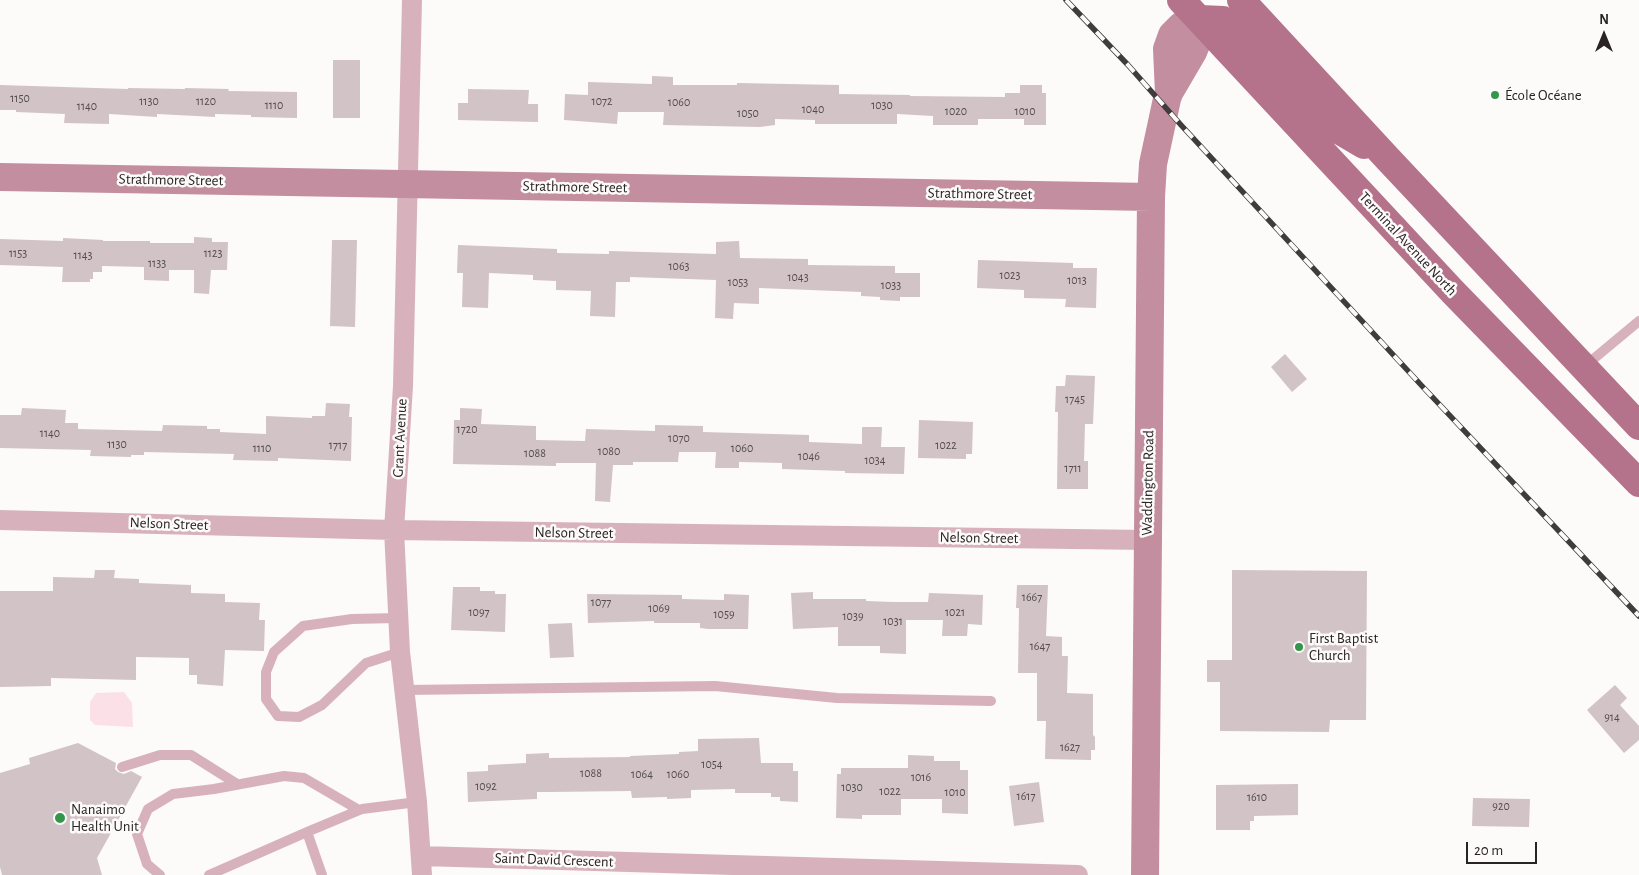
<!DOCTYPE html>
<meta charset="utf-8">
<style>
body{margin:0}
#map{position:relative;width:1639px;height:875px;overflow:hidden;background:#fdfafa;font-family:"Alegreya Sans",sans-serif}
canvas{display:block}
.north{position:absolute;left:1579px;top:10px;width:50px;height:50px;-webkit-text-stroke:4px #fdfafa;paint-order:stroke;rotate:0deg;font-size:14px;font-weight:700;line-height:20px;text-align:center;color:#292325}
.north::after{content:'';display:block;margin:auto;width:18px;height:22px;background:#292325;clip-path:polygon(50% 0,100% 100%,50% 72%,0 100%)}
.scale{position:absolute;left:1466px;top:842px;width:71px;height:22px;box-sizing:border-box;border:2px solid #292325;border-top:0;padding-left:6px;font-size:15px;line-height:18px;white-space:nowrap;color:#292325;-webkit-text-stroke:4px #fdfafa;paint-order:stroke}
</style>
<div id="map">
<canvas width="1639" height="875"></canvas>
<div class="north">N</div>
<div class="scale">20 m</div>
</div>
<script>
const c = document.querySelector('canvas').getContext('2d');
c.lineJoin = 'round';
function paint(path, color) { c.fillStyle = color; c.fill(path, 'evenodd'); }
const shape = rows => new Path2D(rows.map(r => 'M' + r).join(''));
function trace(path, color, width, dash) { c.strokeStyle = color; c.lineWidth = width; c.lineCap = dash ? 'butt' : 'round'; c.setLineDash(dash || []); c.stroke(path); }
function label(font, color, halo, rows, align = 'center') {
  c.font = font + ' "Alegreya Sans",sans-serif'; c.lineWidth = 5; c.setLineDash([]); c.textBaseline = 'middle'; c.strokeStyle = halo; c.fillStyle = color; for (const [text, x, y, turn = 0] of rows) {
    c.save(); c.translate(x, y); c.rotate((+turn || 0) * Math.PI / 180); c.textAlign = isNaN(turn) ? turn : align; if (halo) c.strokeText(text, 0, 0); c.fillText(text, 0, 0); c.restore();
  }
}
const green = shape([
 [124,692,132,703,133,727,95,725,90,720,90,702,96,693]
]);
const building = shape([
 [333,60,360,60,360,118,333,118],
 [652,76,673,77,673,85,737,85,737,83,839,85,839,94,910,95,910,96,1005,97,1005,93,1020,93,1020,85,1042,85,1042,93,1046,93,1046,125,1024,125,1024,119,978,119,978,125,933,125,933,116,897,114,897,124,815,124,815,120,775,119,775,125,760,127,663,125,664,112,618,112,617,124,564,120,565,94,588,95,588,82,652,84],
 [0,85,128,89,128,88,185,89,185,88,229,89,228,91,297,92,297,118,251,117,251,115,215,114,215,117,157,114,157,117,109,114,109,124,64,123,65,114,16,112,16,110,0,110],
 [468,89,529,90,528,104,538,104,538,122,458,120,458,103,468,103],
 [194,237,212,238,212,242,228,242,227,270,211,270,209,294,194,293,194,270,169,270,169,281,144,280,144,267,102,266,102,272,93,272,93,279,90,279,90,282,62,282,63,267,0,265,0,239,63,241,63,238,103,240,103,241,150,241,150,243,194,243],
 [332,240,357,240,355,327,330,326],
 [739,241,740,258,808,259,808,265,895,266,895,273,920,273,920,297,900,297,900,301,880,300,880,297,861,296,861,292,759,288,759,304,734,303,733,319,715,318,716,280,630,277,630,282,616,282,615,317,590,316,591,291,556,290,556,281,533,280,533,275,489,273,488,308,462,307,463,273,457,273,458,245,557,249,557,253,609,254,609,251,716,254,716,242],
 [978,260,1073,263,1073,268,1097,268,1096,308,1065,307,1066,299,1024,298,1024,290,977,288],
 [1285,354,1307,379,1292,392,1271,367],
 [1066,375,1095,376,1093,424,1085,424,1084,461,1088,461,1088,489,1057,489,1058,412,1055,412,1056,386,1065,386],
 [326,403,350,404,349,417,352,417,351,461,278,458,278,461,233,460,234,454,144,452,144,455,131,455,131,457,90,456,91,450,0,448,0,415,21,415,22,408,66,410,65,423,78,423,78,429,162,431,163,425,207,426,207,429,220,429,220,432,266,434,266,416,312,418,312,416,325,416],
 [460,408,482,409,481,424,536,426,536,440,585,441,586,429,655,431,655,425,703,426,703,432,809,435,809,442,862,444,862,427,882,427,881,447,905,447,904,474,845,473,845,471,782,469,782,463,739,462,739,468,715,468,716,452,679,452,678,462,633,462,633,465,613,465,610,502,595,501,596,463,556,463,556,466,453,464,454,420,460,420],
 [919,420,973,422,972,454,966,454,966,459,918,458],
 [95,570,115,570,114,578,139,579,139,583,191,585,191,593,225,594,225,602,260,603,259,620,265,620,264,651,225,650,223,686,197,684,197,675,189,675,189,658,136,657,136,680,51,678,51,686,0,687,0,591,53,591,53,577,94,578],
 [1232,570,1367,571,1366,720,1330,720,1329,732,1220,731,1220,682,1207,682,1207,660,1232,660],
 [1017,585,1048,585,1046,636,1062,637,1062,656,1068,656,1067,693,1093,694,1093,735,1095,737,1095,750,1091,750,1091,760,1045,759,1046,721,1037,721,1037,673,1018,673,1019,608,1016,608],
 [453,587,480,587,480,591,495,591,495,594,506,594,505,632,451,630],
 [813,592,813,599,866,599,866,601,893,602,928,602,929,593,983,595,982,625,968,624,967,636,942,636,943,620,906,620,906,654,880,653,880,646,838,646,838,627,793,629,791,593],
 [587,594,682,595,682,599,724,600,724,594,749,595,748,629,708,629,700,628,700,623,654,623,654,621,588,623],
 [572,623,574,657,550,658,548,624],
 [1615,685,1627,698,1620,705,1639,726,1639,740,1624,753,1587,710],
 [759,738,761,763,793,763,793,771,798,771,798,802,780,801,780,797,771,797,771,793,735,793,735,789,691,790,691,798,667,799,667,797,632,798,631,791,550,792,537,792,537,799,468,802,467,772,488,771,488,765,526,763,526,754,549,753,549,758,630,757,630,756,679,754,679,752,698,751,698,739],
 [78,743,116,763,115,769,118,772,124,774,131,771,142,777,97,858,102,875,2,875,0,867,0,773,30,764,29,758],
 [908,755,934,756,934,761,960,761,960,770,968,770,968,814,942,813,942,799,901,799,901,815,862,815,862,819,836,818,837,774,841,774,841,768,908,768],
 [1039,782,1044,822,1014,826,1009,786],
 [1298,784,1298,815,1254,816,1254,821,1250,821,1250,830,1216,830,1216,785],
 [1473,798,1530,799,1529,827,1472,826]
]);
const lane = shape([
 [1585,366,1639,321],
 [398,618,352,619,303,626,274,652,266,672,266,699,278,716,299,717,322,705,366,663,400,652],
 [405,690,715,686,837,698,991,701],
 [122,767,160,755,191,755,237,784],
 [307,832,322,875],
 [160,875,147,864,137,834,148,809,173,794,214,789,284,776,304,778,359,810],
 [209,875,307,832,362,809,417,802]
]);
const street = shape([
 [412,0,403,386,394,530,400,652,417,802,422,875],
 [0,520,394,530,1148,540],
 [421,856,1078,875]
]);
const secondary = shape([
 [0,177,1151,197],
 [1145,875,1151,197,1153,164,1167,99,1169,93,1193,52,1199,37,1200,19,1181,26,1172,35,1167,49,1169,93]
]);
const primary = shape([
 [1181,0,1453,292,1639,483],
 [1241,0,1388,159,1639,426],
 [1200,19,1223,20,1247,35,1330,125,1364,145]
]);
const rail = shape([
 [1066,0,1128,65,1181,125,1422,386,1639,616]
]);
const markers = [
 [1495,95,5,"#34964a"],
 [1299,647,5,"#34964a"],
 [60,818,6,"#34964a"]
];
const numberNames = [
 ["1150",20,98],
 ["1130",149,101],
 ["1120",206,101],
 ["1072",602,101],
 ["1060",679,102],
 ["1110",274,105],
 ["1030",882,105],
 ["1140",87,106],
 ["1040",813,109],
 ["1020",956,111],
 ["1010",1025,111],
 ["1050",748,113],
 ["1153",18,253],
 ["1123",213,253],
 ["1143",83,255],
 ["1133",157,263],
 ["1063",679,266],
 ["1023",1010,275],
 ["1043",798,277],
 ["1013",1077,280],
 ["1053",738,282],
 ["1033",891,285],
 ["1745",1075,399],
 ["1720",467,429],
 ["1140",50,433],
 ["1070",679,438],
 ["1130",117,444],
 ["1717",338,445],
 ["1022",946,445],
 ["1110",262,448],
 ["1060",742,448],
 ["1080",609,451],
 ["1088",535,453],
 ["1046",809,456],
 ["1034",875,460],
 ["1711",1073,468],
 ["1667",1032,597],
 ["1077",601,602],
 ["1069",659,608],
 ["1097",479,612],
 ["1021",955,612],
 ["1059",724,614],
 ["1039",853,616],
 ["1031",893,621],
 ["1647",1040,646],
 ["914",1612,717],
 ["1627",1070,747],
 ["1054",712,764],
 ["1088",591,773],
 ["1064",642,774],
 ["1060",678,774],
 ["1016",921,777],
 ["1092",486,786],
 ["1030",852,787],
 ["1022",890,791],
 ["1010",955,792],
 ["1617",1026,796],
 ["1610",1257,797],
 ["920",1501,806]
];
const poiNames = [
 ["École Océane",1505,95],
 ["First Baptist",1309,638],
 ["Church",1309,655],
 ["Nanaimo",71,809],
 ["Health Unit",71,826]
];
const streetNames = [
 ["Strathmore Street",171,180,1],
 ["Strathmore Street",575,187,1],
 ["Strathmore Street",980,194,1],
 ["Terminal Avenue North",1408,244,47],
 ["Grant Avenue",400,438,-87],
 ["Waddington Road",1148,483,-89],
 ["Nelson Street",169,524,2],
 ["Nelson Street",574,533,1],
 ["Nelson Street",979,538,1],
 ["Saint David Crescent",554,860,2]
];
paint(green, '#fce0e8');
paint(building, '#d2c3c7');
trace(lane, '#d7b2bd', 10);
trace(street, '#d7b2bd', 20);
trace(secondary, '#c38e9f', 28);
trace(primary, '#b4738a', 28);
trace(rail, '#403b3c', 5.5);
trace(rail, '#fdfafa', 4, [11]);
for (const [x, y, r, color] of markers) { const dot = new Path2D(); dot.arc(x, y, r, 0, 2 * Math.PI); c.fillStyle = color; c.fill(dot); trace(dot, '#fdfafa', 2); }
label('12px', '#534b4e', null, numberNames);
label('15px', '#292325', '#fdfafa', poiNames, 'left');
label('15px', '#292325', '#fdfafa', streetNames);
</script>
